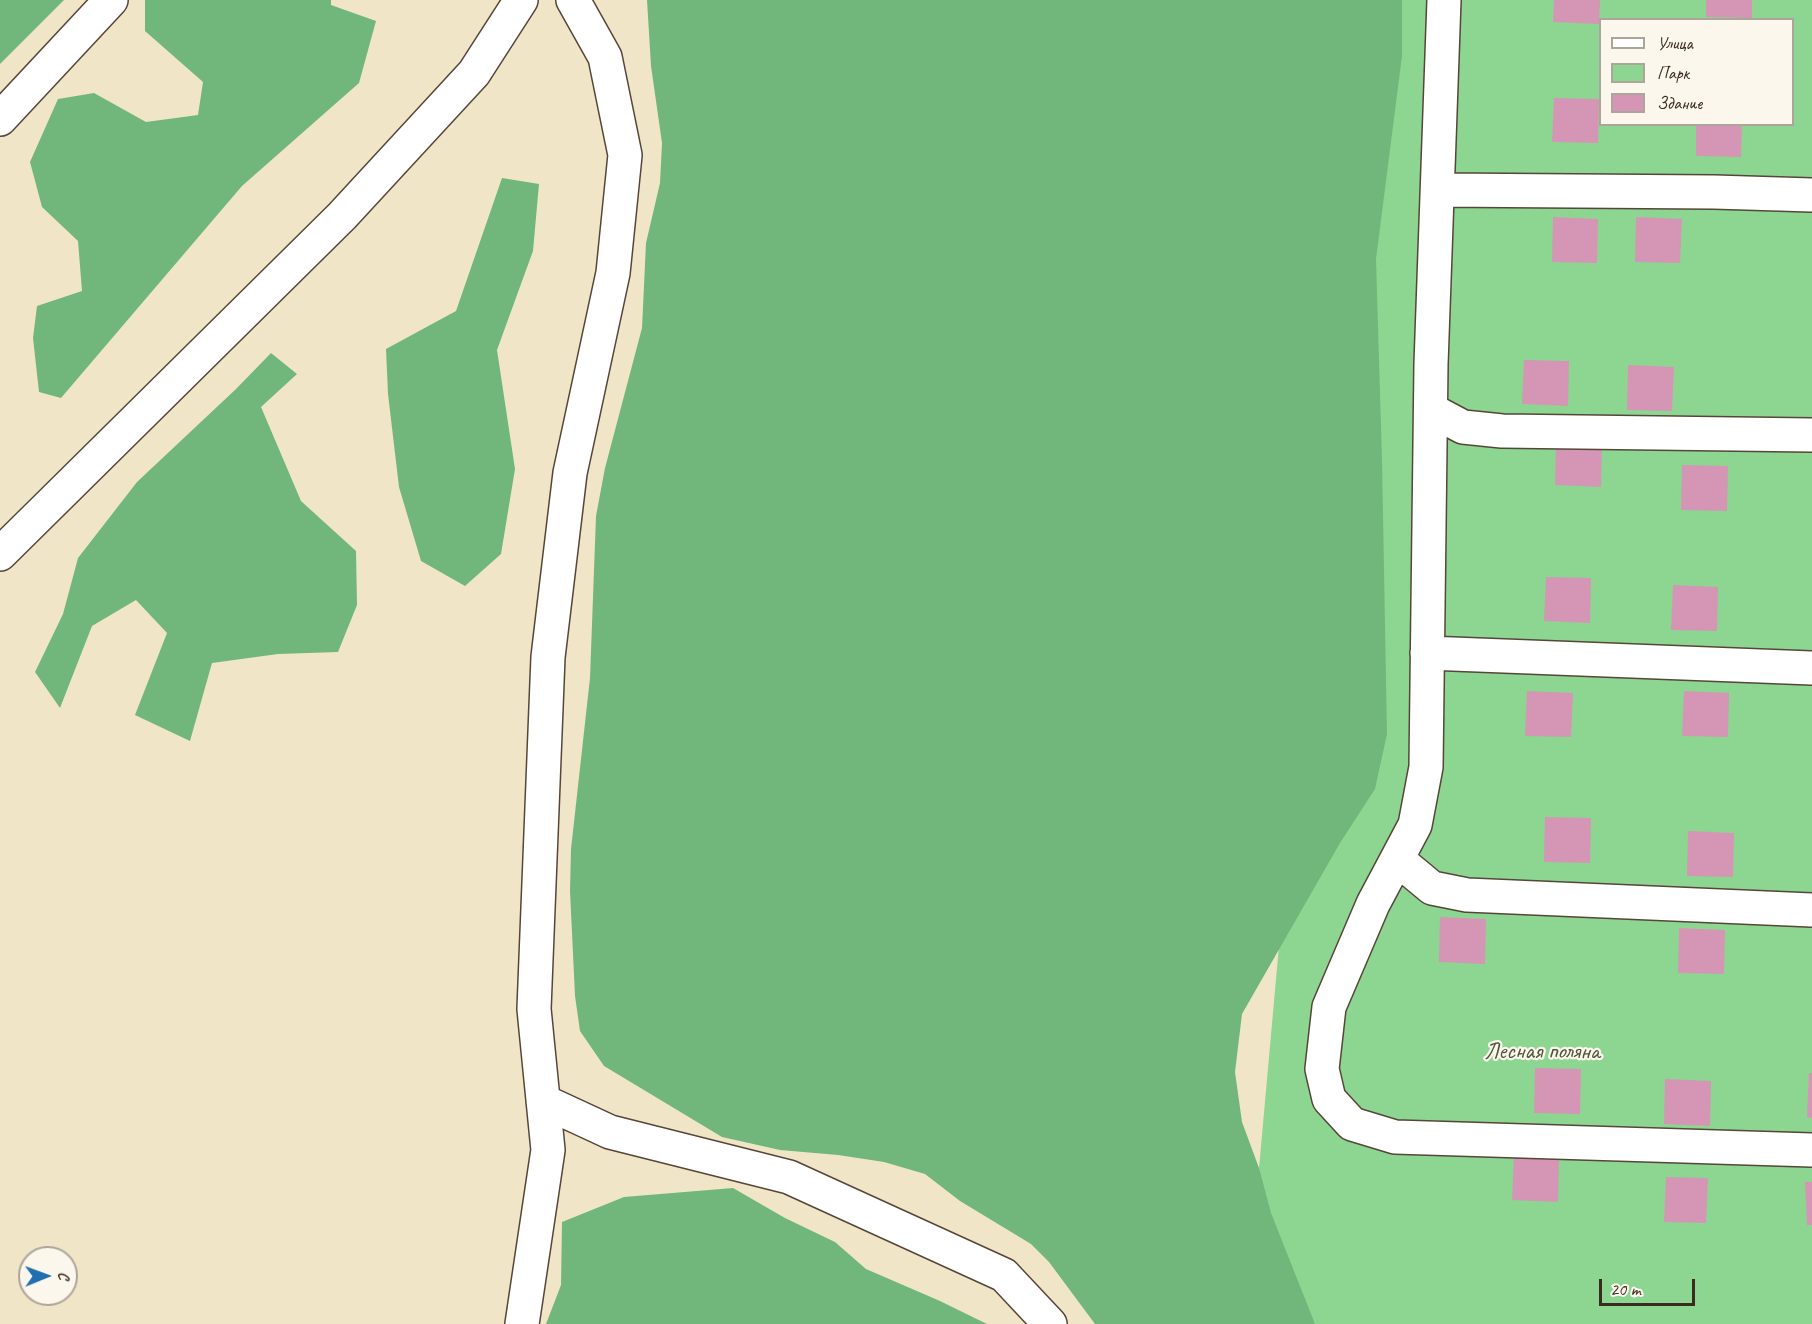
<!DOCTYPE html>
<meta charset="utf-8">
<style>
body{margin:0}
#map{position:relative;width:1812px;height:1324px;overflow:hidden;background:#f1e5c8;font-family:Caveat,sans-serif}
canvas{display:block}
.legend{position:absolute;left:1599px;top:18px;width:195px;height:108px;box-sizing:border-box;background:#fbf7ec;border:2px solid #aea59a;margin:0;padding:8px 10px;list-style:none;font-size:18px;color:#3b2a1e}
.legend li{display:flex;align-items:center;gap:12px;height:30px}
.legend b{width:30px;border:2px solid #aea59a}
.north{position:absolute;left:18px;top:1246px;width:60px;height:60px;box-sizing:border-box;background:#fbf7ec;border:2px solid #aea59a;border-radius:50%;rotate:89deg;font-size:16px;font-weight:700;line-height:24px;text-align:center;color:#3b2a1e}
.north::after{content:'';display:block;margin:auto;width:21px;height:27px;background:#1f6fb2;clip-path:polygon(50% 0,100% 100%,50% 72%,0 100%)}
.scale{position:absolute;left:1599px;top:1279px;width:96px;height:27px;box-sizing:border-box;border:3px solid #3b2a1e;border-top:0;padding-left:8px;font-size:18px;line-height:21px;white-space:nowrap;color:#3b2a1e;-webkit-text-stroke:4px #fbf7ec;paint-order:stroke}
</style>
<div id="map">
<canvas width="1812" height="1324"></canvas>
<ul class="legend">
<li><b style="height:8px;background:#fff"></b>Улица</li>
<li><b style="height:16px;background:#8cd692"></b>Парк</li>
<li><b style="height:16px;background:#d595b5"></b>Здание</li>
</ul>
<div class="north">С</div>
<div class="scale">20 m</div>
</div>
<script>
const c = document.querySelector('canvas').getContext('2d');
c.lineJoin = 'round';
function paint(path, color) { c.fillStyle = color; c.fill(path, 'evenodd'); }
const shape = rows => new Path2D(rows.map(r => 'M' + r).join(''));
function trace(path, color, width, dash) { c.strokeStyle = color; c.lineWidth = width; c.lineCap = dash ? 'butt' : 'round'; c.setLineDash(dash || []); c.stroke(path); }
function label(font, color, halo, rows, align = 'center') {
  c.font = font + ' Caveat,sans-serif'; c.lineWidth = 4.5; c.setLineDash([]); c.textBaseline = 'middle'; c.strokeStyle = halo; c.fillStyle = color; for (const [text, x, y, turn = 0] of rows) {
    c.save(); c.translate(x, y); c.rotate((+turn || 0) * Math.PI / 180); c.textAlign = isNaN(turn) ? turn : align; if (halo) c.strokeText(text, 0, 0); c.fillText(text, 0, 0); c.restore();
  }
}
const green = shape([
 [1364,0,1812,0,1812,1324,1245,1324],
 [1600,20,1792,20,1792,124,1600,124]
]);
const forest = shape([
 [0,0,64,0,0,64],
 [145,0,331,0,331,5,376,21,359,83,242,186,61,398,39,392,33,338,37,306,82,291,78,241,42,207,30,162,58,99,94,93,146,122,198,115,203,82,145,31],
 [647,0,1402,0,1402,56,1376,259,1382,460,1387,734,1375,789,1340,843,1242,1014,1235,1072,1242,1122,1259,1168,1271,1213,1315,1324,1095,1324,1049,1262,1031,1244,960,1201,925,1174,884,1162,838,1155,780,1150,722,1137,604,1066,580,1031,575,996,570,891,571,849,590,678,596,516,605,468,642,328,646,243,660,183,662,143,651,66],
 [502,178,539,184,533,251,497,350,515,469,501,554,465,586,421,561,399,487,388,394,386,349,456,311],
 [271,353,297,374,261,407,301,501,356,551,357,605,338,652,278,654,212,663,190,741,135,715,167,633,136,600,92,626,60,708,35,672,63,614,78,558,137,482,236,389],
 [733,1188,785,1218,835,1242,866,1269,940,1301,987,1324,546,1324,561,1285,562,1222,624,1197]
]);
const building = shape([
 [1554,0,1600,0,1599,24,1553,22],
 [1706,0,1752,0,1752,18,1706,17],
 [1554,98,1599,99,1598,143,1552,142],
 [1696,124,1742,124,1741,157,1696,156],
 [1553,217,1598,219,1597,263,1552,262],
 [1636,217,1682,219,1680,263,1635,262],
 [1524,360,1569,361,1568,406,1522,404],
 [1628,365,1674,367,1672,411,1627,410],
 [1556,441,1602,442,1601,487,1555,485],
 [1682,465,1728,466,1727,511,1681,510],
 [1546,577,1591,578,1590,623,1544,621],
 [1673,585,1718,587,1717,631,1671,630],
 [1527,691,1573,693,1571,737,1525,736],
 [1684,691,1729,693,1728,737,1682,736],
 [1545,817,1591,818,1590,863,1544,862],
 [1688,831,1734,833,1733,877,1687,876],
 [1440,917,1486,919,1485,964,1439,962],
 [1679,928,1725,930,1724,974,1678,973],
 [1535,1068,1581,1069,1580,1114,1534,1113],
 [1809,1073,1812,1073,1812,1118,1807,1117],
 [1665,1079,1711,1081,1710,1126,1664,1124],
 [1514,1155,1559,1157,1558,1202,1512,1200],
 [1666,1177,1708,1178,1706,1223,1664,1222],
 [1805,1182,1812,1182,1812,1225,1807,1225]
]);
const minor = shape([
 [1444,0,1431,364,1426,767,1415,825,1373,904,1329,1007,1322,1069,1329,1099,1352,1124,1395,1137,1812,1150],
 [0,119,111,0],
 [1438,190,1714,192,1812,195],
 [1431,410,1463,427,1502,431,1812,435],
 [1427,653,1812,668],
 [1397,859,1432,888,1467,895,1812,910],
 [543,1101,610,1132,789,1177,1004,1275,1050,1324],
 [522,1324,548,1150,534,1009,548,657,570,473,613,273,625,155,605,57,573,0]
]);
const tertiary = shape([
 [0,554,342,216,474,73,521,0]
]);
const parkNames = [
 ["Лесная поляна",1542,1052]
];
paint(green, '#8cd692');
paint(forest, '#71b77c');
paint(building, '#d595b5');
trace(minor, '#564638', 36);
trace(tertiary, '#564638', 36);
trace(minor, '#fff', 33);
trace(tertiary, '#fff', 33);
label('24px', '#4f553b', '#fbf7ec', parkNames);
</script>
